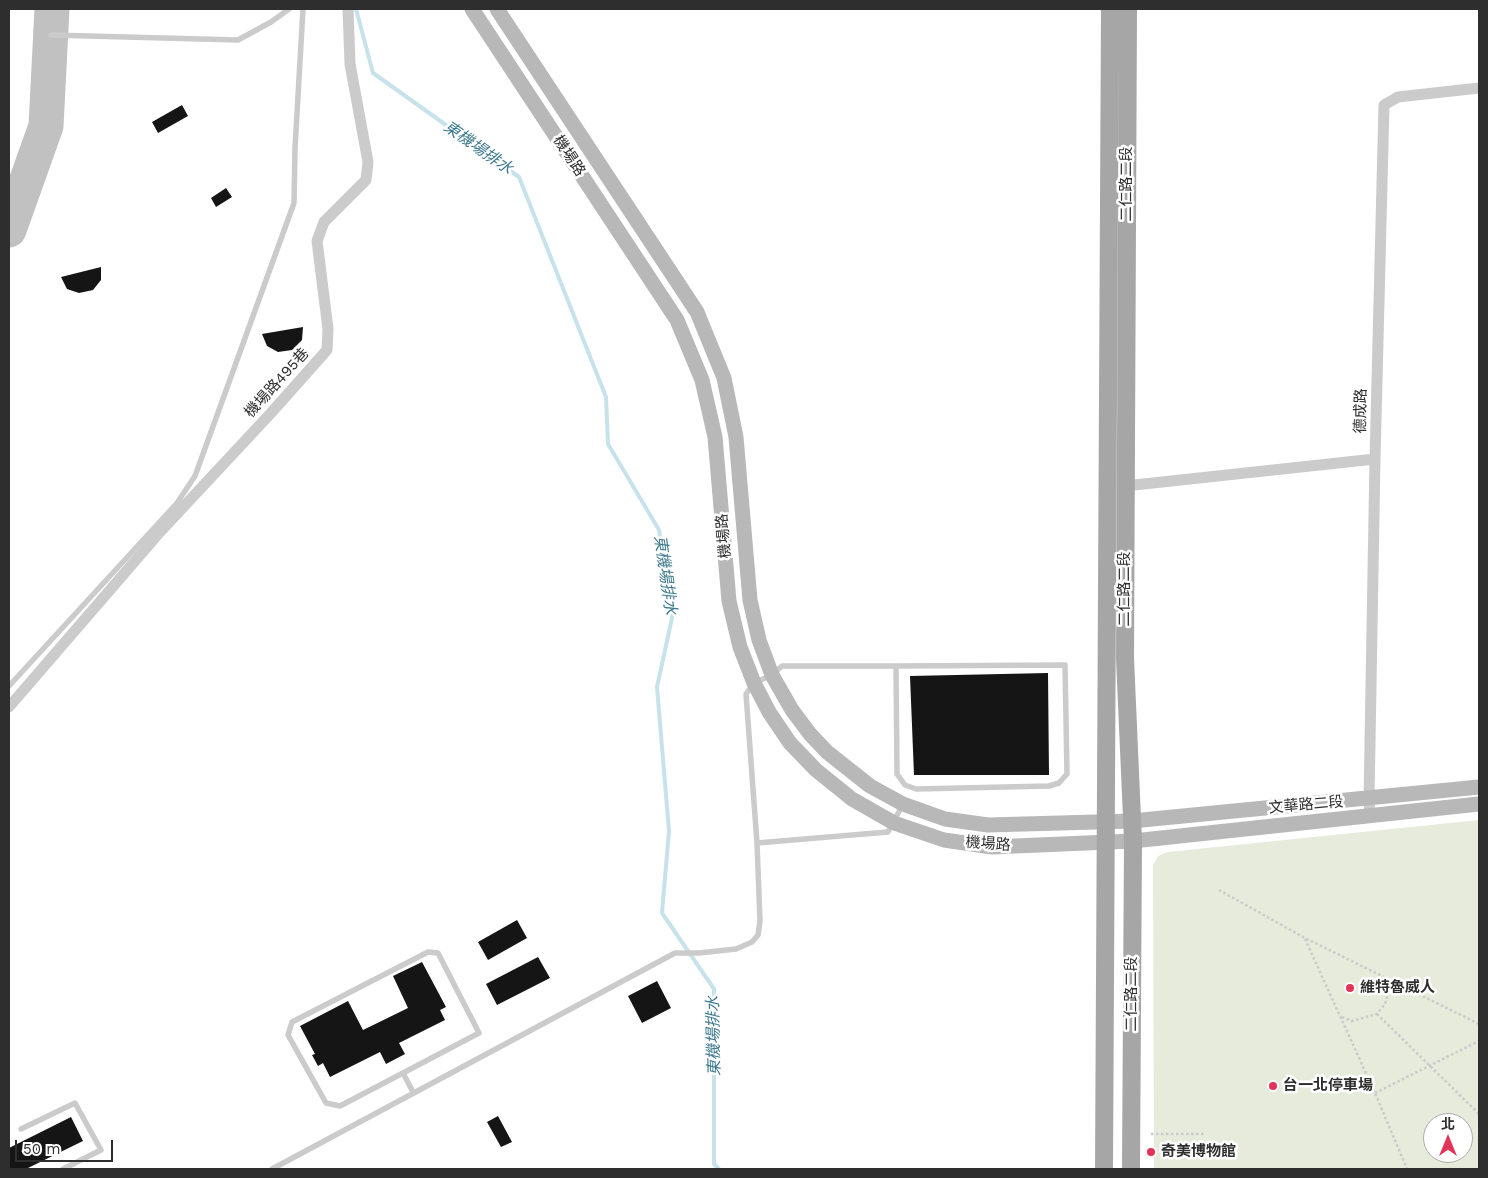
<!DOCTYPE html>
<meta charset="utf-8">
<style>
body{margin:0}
#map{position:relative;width:1488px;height:1178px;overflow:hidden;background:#fff;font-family:"Work Sans","Noto Sans TC",sans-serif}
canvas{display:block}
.frame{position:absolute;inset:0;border:10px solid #2e2e2e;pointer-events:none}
.north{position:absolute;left:1423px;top:1113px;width:50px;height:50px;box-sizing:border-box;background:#fff;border:1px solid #ababab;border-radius:50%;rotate:0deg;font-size:14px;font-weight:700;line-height:20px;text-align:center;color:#2e2e2e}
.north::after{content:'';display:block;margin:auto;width:18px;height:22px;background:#e13458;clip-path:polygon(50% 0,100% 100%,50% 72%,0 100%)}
.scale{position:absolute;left:15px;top:1140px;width:98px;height:22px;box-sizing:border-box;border:2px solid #2e2e2e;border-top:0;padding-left:6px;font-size:15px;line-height:18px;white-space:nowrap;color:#2e2e2e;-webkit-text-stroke:4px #fff;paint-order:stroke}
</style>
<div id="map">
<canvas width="1488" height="1178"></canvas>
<div class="frame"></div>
<div class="north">北</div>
<div class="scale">50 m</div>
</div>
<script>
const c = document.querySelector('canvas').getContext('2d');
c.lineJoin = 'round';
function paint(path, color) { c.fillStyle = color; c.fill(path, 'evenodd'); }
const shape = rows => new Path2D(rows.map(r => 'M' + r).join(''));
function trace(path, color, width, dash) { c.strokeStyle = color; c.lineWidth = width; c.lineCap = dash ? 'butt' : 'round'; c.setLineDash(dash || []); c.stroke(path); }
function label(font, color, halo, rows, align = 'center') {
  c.font = font + ' "Work Sans","Noto Sans TC",sans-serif'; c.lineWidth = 5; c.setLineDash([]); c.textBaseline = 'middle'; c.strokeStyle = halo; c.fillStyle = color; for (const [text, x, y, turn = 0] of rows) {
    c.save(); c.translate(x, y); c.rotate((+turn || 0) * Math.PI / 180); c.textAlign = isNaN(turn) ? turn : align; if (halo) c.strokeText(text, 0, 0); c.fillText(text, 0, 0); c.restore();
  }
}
const green = shape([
 [1479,820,1479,1169,1154,1169,1153,865,1158,856,1168,852],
 [1433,1123,1463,1123,1463,1153,1433,1153]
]);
const stream = shape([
 [356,9,373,73,519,177,606,397,608,444,659,530,672,618,657,687,669,831,662,913,714,989,714,1164,719,1169]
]);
const taxiway = shape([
 [9,230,46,126,52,9]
]);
const building = shape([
 [182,105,188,116,158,133,152,122],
 [226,188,232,197,216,207,211,198],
 [101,267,101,280,93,290,79,293,67,289,61,277],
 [303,327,302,340,292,350,278,352,267,346,262,334],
 [1048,673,1049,775,914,775,910,676],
 [517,920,527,938,488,960,478,942],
 [538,957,550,978,497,1005,486,984],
 [422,962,446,1007,440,1010,445,1020,399,1043,405,1054,386,1064,380,1052,330,1077,323,1063,318,1066,312,1055,315,1054,300,1026,348,1001,363,1030,408,1008,393,976],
 [657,981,671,1008,642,1023,628,996],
 [498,1116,512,1142,501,1147,487,1122],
 [71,1117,83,1141,26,1169,9,1169,9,1148]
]);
const path = shape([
 [1219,890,1305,938,1479,1024],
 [1305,939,1375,1093,1407,1169],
 [1377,1014,1479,1114],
 [1342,1017,1352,1021,1377,1014,1385,1004,1388,993,1385,977],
 [1375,1093,1479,1041],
 [1151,1134,1204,1134]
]);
const lane = shape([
 [51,35,238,40,271,22,289,9],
 [9,686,177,503,195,476,294,203,295,148,303,9],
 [757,843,888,832,903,804],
 [403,1073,340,1106,326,1103,288,1035,292,1022,428,952,438,953,479,1033,403,1073,413,1092],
 [21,1129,75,1103,101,1150,63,1169],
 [272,1169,675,953,699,953,736,949,752,942,758,935,760,921,757,843,746,694,754,683,772,675,782,666,896,666,1065,665,1067,774,1059,783,1049,786,916,789,905,785,897,774,896,666]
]);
const street = shape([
 [1125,486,1375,459],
 [9,707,160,532,271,413,327,350,328,329,317,241,324,222,366,180,368,162,350,64,348,9],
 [1370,815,1369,799,1375,459,1384,105,1398,97,1479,88]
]);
const secondary = shape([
 [472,9,677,320,702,380,715,437,729,601,740,647,754,683,769,712,790,743,816,770,852,799,894,823,944,840,992,847,1133,841,1479,804],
 [497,9,697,312,724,378,736,437,750,600,759,640,772,675,792,710,810,734,827,752,870,786,903,804,945,819,988,825,1132,821,1479,787]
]);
const primary = shape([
 [1128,9,1125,658,1133,841,1131,1169],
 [1104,1169,1110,9]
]);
const markers = [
 [1350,988,5,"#e13458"],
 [1273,1086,5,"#e13458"],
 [1151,1152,5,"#e13458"]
];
const streetNames = [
 ["機場路",569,156,57],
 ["二仁路二段",1127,184,-90],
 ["機場路495巷",277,383,-48],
 ["德成路",1361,411,-89],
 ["機場路",724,536,-95],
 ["二仁路二段",1125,589,-90],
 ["文華路二段",1306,805,-5],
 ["機場路",988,844,4],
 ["二仁路二段",1132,994,-90]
];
const poiNames = [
 ["維特魯威人",1360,988],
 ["台一北停車場",1283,1086],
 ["奇美博物館",1161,1152]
];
const waterNames = [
 ["東機場排水",478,148,35],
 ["東機場排水",665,575,82],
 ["東機場排水",714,1036,-91]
];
paint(green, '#e6ebdc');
trace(stream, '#c8e2eb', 4);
trace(taxiway, '#c1c1c1', 35);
paint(building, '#151515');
trace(path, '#cbcbcb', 2.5, [2.5, 2.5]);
trace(lane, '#cbcbcb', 5.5);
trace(street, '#cbcbcb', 11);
trace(secondary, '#b8b8b8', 15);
trace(primary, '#a6a6a6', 18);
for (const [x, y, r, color] of markers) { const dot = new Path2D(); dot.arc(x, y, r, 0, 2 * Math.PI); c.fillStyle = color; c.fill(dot); trace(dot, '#fff', 2); }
label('15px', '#2e2e2e', '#fff', streetNames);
label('bold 15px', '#2e2e2e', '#fff', poiNames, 'left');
label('italic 16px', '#3e7a8e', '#fff', waterNames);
</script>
